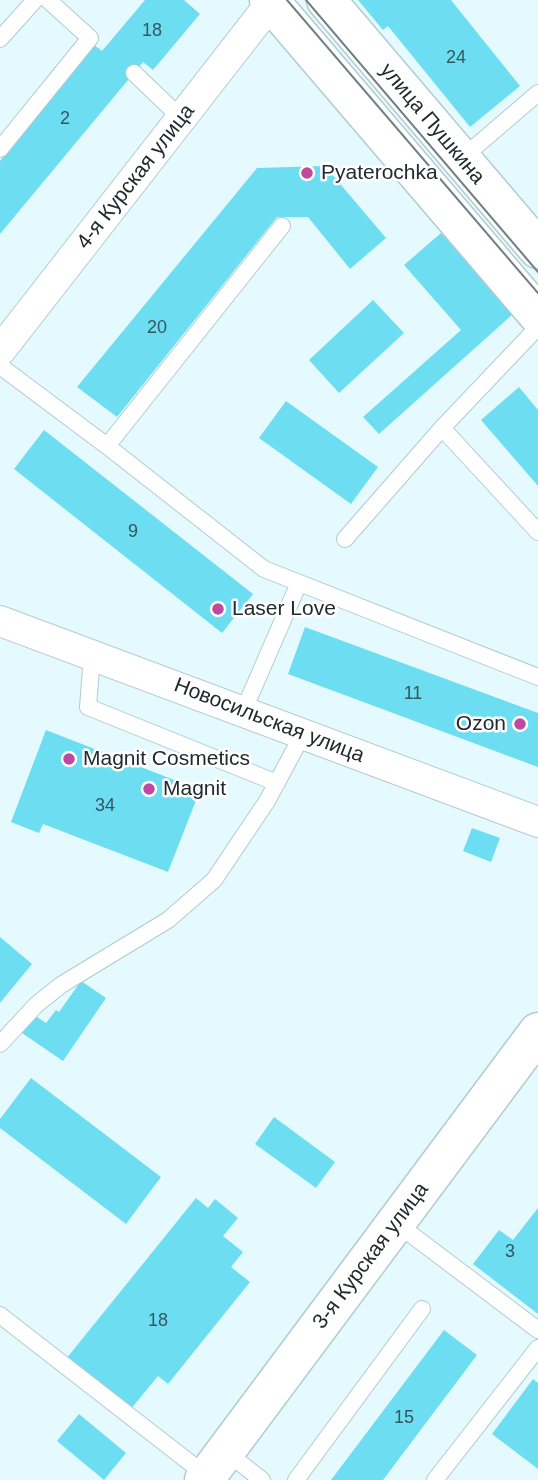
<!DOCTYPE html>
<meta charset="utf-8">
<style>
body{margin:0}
canvas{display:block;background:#e5fafe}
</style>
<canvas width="538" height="1480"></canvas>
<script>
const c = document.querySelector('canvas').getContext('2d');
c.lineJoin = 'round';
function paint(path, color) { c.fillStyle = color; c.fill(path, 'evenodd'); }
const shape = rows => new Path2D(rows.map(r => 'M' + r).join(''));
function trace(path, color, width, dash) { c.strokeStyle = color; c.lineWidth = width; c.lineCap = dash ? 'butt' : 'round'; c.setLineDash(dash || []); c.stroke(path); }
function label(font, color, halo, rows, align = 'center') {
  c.font = font + ' Helvetica,sans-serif'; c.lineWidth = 5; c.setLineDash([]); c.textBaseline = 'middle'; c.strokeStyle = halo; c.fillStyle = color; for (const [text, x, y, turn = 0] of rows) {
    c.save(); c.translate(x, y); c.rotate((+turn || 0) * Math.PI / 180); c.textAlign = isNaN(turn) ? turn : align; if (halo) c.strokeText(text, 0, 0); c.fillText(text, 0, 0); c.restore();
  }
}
const building = shape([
 [145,0,184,0,200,14,153,70,143,62,0,234,0,161,94,45,102,51],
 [358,0,451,0,520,86,470,127,388,26,383,30],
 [325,166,386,238,350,269,308,217,277,217,117,417,77,387,257,168],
 [441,233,513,314,379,434,363,417,461,330,404,265],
 [373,300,404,333,339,393,309,360],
 [519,387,538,410,538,486,481,420],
 [286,401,378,467,351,504,259,438],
 [44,430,253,594,222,633,14,469],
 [305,627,538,713,538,767,288,674],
 [46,730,200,790,168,872,43,824,39,833,11,822],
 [472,828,500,838,491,862,463,851],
 [0,937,32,964,0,1003],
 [81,981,106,998,63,1061,19,1031,31,1013,46,1023,56,1010,59,1012],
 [31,1078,161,1177,126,1224,0,1128,0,1119],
 [274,1117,335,1162,316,1188,255,1144],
 [196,1198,208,1208,215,1199,238,1218,223,1236,243,1252,231,1267,250,1282,168,1384,158,1376,130,1410,66,1359],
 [538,1208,538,1314,473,1264,499,1230,513,1240],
 [444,1330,477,1355,383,1480,331,1480],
 [533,1379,538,1383,538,1469,492,1434],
 [79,1414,126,1453,104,1480,57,1441]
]);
const service = shape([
 [0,39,35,0],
 [134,73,181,118],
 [0,149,90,38,48,0],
 [461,159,538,93],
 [282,226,107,446,264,569,538,677],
 [0,366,107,446],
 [442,428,538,532],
 [345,539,442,428,538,327],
 [92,655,88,707,277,783],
 [243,712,299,583],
 [0,1044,36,1005,61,985,168,920,214,880,267,801,303,734],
 [396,1223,538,1330],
 [0,1315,207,1476],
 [225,1451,262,1480],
 [296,1480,422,1309],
 [435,1480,538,1348]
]);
const minor = shape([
 [0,351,271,3],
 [0,621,538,822]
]);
const secondary = shape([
 [269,0,538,315],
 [326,0,538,249],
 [204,1480,538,1032]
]);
const tram = shape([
 [287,0,538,293],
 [306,0,538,272]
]);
const markers = [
 [307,173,7,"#bf499f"],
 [218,609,7,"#bf499f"],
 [520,724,7,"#bf499f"],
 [69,759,7,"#bf499f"],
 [149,789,7,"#bf499f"]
];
const numberNames = [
 ["18",152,31],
 ["24",456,58],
 ["2",65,119],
 ["20",157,328],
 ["9",133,532],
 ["11",413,694],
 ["34",105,806],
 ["3",510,1252],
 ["18",158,1321],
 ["15",404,1418]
];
const streetNames = [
 ["улица Пушкина",432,124,50],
 ["4-я Курская улица",136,177,-52],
 ["Новосильская улица",269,721,21],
 ["3-я Курская улица",371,1256,-53]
];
const poiNames = [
 ["Pyaterochka",321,173],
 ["Laser Love",232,609],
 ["Ozon",506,724,"right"],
 ["Magnit Cosmetics",83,759],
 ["Magnit",163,789]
];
paint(building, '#6ddef2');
trace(service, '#b1cbd0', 18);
trace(minor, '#b1cbd0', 32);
trace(secondary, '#b1cbd0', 41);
trace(service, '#fff', 16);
trace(minor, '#fff', 30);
trace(secondary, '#fff', 38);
trace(tram, '#718082', 2);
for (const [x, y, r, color] of markers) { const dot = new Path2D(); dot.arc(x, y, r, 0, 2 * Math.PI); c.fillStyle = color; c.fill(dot); trace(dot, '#fff', 2.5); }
label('18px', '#34585e', null, numberNames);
label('21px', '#212b2d', '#fff', streetNames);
label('21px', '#212b2d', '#fff', poiNames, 'left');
</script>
